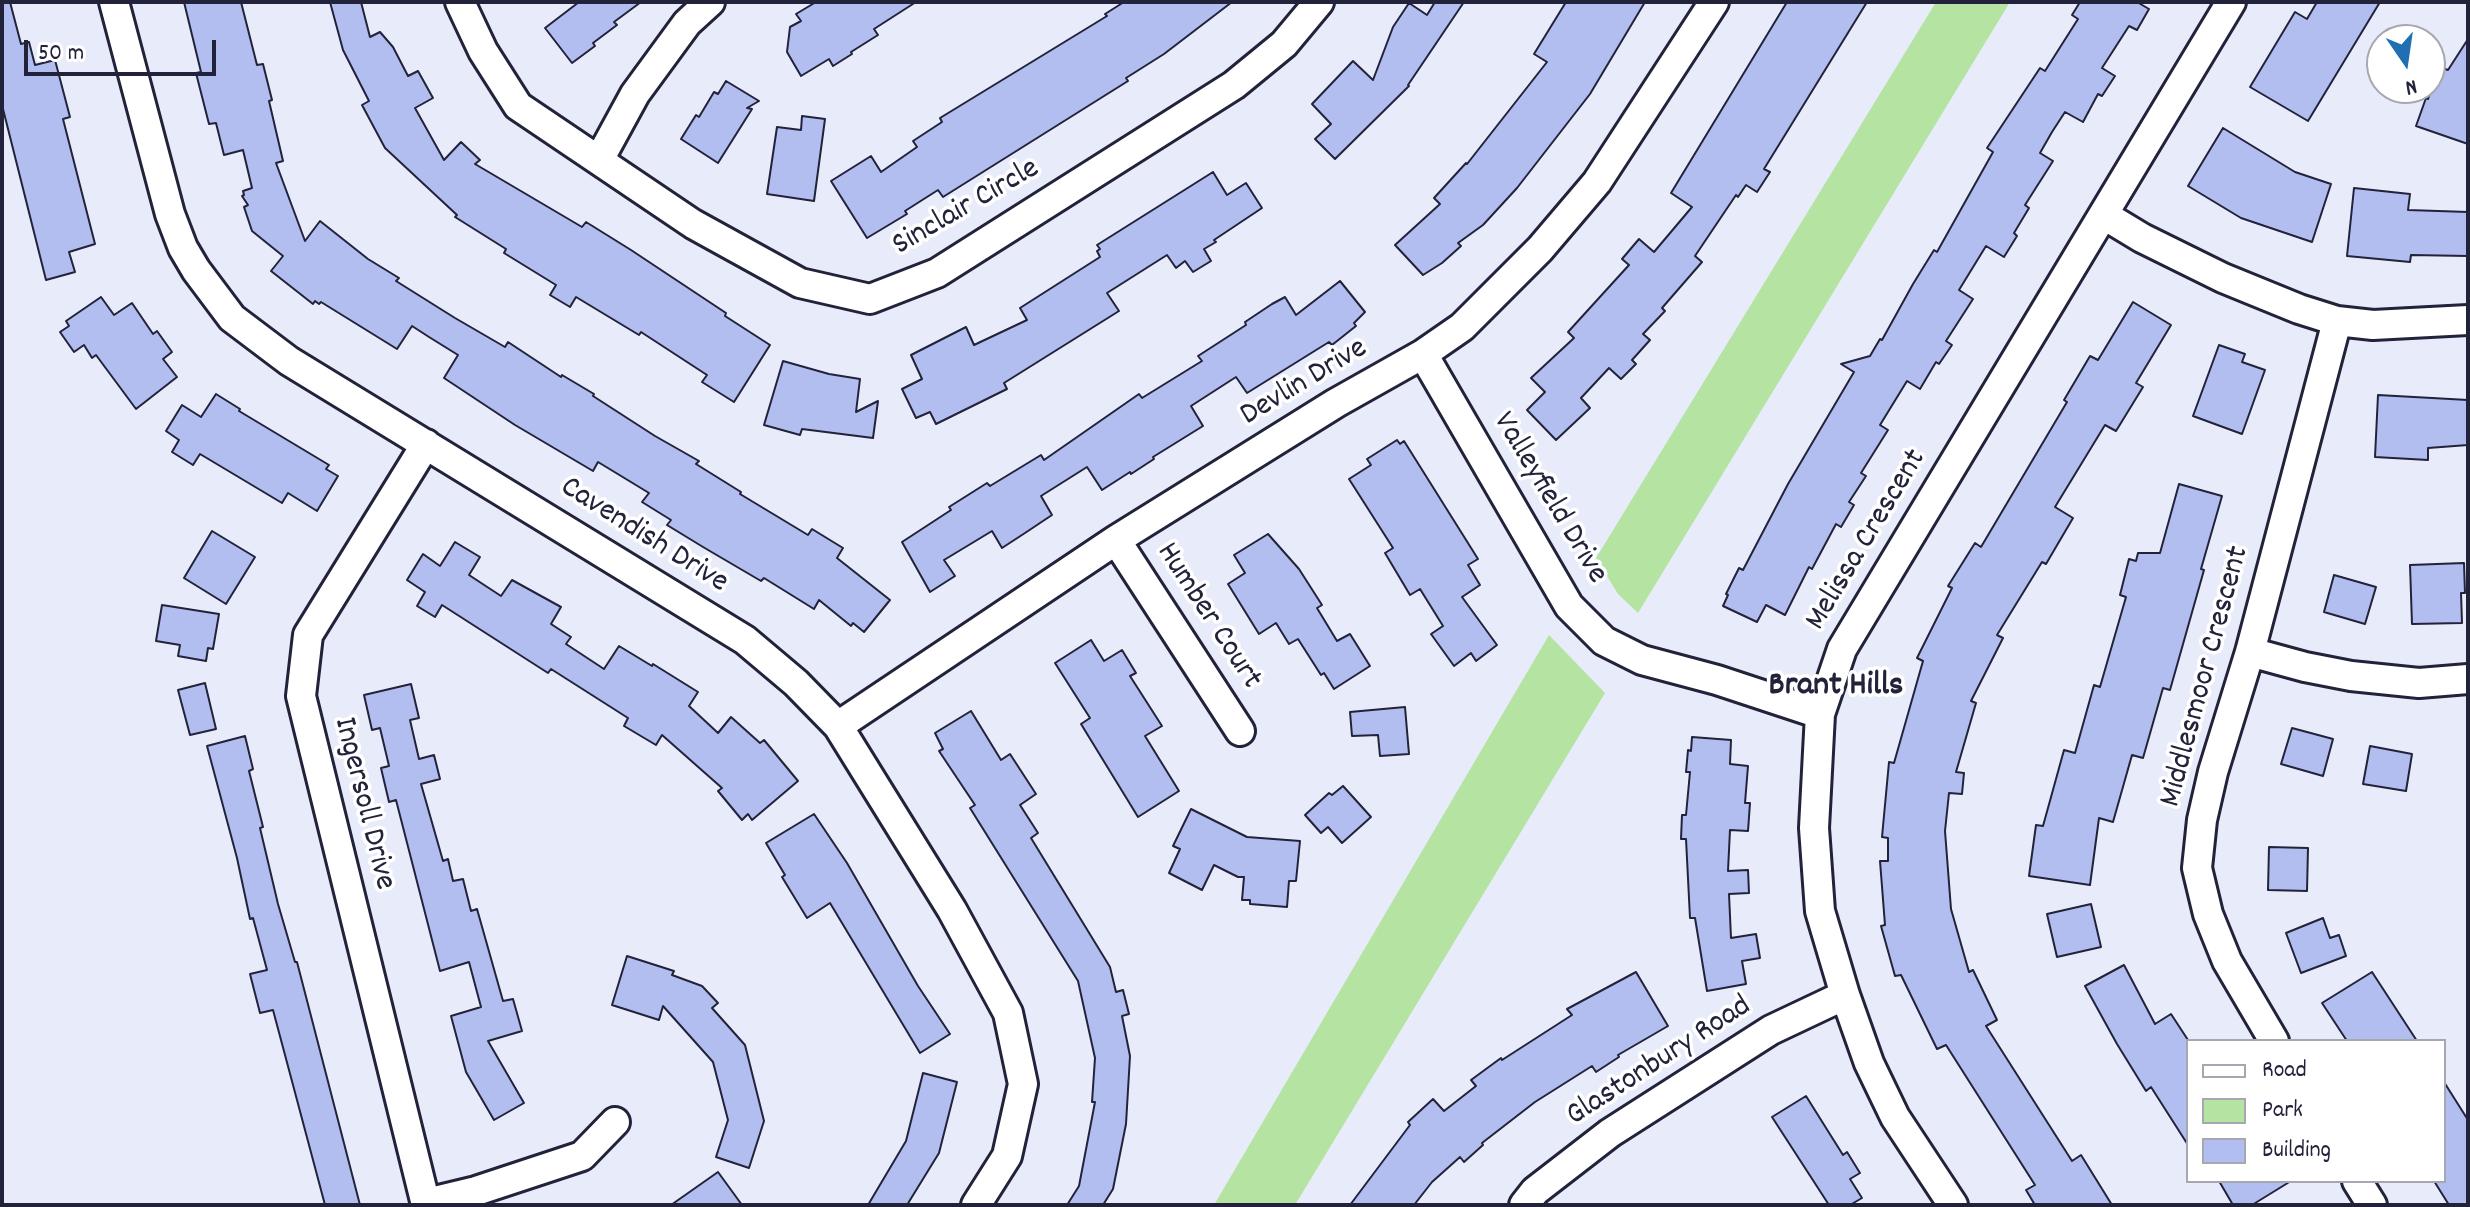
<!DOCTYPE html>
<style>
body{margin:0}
#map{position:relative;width:2470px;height:1207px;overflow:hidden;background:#e8ecfa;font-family:Dekko,sans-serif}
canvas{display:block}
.frame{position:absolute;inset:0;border:4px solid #22223b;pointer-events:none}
.legend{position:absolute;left:2186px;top:1039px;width:260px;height:144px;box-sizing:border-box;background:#fff;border:2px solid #a7a7b1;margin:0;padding:10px 14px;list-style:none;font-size:24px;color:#22223b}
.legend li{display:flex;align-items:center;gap:16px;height:40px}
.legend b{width:40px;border:2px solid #a7a7b1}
.north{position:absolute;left:2366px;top:24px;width:80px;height:80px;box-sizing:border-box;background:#fff;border:2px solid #a7a7b1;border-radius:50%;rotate:167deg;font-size:22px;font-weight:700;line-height:32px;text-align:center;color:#22223b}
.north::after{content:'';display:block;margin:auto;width:28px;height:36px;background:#1f6fb2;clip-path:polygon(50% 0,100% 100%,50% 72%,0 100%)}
.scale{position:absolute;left:24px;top:40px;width:192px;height:36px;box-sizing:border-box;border:4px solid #22223b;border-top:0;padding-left:10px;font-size:24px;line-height:28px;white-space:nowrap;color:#22223b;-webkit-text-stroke:6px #fff;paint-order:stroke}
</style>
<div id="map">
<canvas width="2470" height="1207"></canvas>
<div class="frame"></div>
<ul class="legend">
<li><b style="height:10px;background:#fff"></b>Road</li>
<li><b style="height:22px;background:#b4e3a2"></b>Park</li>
<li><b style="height:22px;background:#b1beef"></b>Building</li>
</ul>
<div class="north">N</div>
<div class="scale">50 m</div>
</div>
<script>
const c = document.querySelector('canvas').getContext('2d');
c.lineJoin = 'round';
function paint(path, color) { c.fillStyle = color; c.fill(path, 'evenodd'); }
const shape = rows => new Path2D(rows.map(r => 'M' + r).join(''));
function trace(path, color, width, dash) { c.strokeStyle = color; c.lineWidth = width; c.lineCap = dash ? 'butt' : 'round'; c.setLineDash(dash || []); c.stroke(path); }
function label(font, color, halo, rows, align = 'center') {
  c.font = font + ' Dekko,sans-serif'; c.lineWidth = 7; c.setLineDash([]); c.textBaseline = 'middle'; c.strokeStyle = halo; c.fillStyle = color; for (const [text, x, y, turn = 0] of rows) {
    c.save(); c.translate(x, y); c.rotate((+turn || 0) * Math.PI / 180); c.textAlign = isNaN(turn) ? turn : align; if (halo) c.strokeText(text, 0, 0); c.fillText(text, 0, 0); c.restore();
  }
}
const green = shape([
 [1936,2,2010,2,1638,613,1618,594,1596,558],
 [1549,635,1605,693,1295,1205,1214,1205]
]);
const building = shape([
 [2,2,10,2,21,44,29,42,35,65,55,60,70,117,63,119,95,244,69,252,75,272,46,280,2,105,2,2],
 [184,2,241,2,257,65,263,64,272,100,269,101,283,161,276,163,305,241,320,221,368,259,399,278,396,281,455,318,505,347,508,342,561,377,562,375,594,394,593,396,655,436,699,461,696,464,741,492,740,494,808,535,812,529,843,548,837,558,890,600,864,632,853,623,851,626,819,600,814,609,764,578,761,581,703,547,667,525,671,520,642,502,649,493,598,462,593,471,515,425,444,378,458,355,429,337,412,326,397,349,321,302,319,304,315,301,313,304,271,271,283,256,252,231,244,207,248,205,242,196,244,195,243,191,252,188,243,150,224,155,216,123,209,124,196,73,201,72,184,2],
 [330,2,361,2,370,37,380,32,393,47,408,76,418,71,433,98,415,108,444,160,461,142,480,160,475,164,582,227,586,222,631,250,726,313,725,316,770,345,734,402,702,382,707,375,641,332,639,335,576,297,570,307,550,295,556,285,504,253,506,249,455,217,457,215,385,148,362,105,369,101,343,50,330,2],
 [579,2,641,2,614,22,617,25,593,43,595,46,572,63,545,28,579,2],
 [816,2,916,2,874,29,878,35,851,52,852,54,833,66,829,59,801,76,787,52,790,27,801,21,796,14,816,2],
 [1124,2,1232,2,1164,54,1126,78,1128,81,943,197,938,190,905,211,907,214,867,238,831,181,871,156,881,172,917,147,913,141,942,122,940,118,1107,16,1105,14,1124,2],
 [1435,2,1464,2,1408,85,1409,86,1335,159,1315,139,1331,124,1312,104,1353,61,1373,80,1393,27,1409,3,1427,15,1435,2],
 [1566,2,1645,2,1590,94,1517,188,1483,225,1458,243,1461,246,1442,263,1423,275,1395,245,1440,204,1434,198,1466,163,1467,164,1547,62,1534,54,1566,2],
 [1787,2,1867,2,1764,169,1770,172,1757,192,1746,185,1738,197,1736,195,1695,256,1702,262,1662,308,1665,311,1643,334,1650,340,1632,360,1636,364,1621,379,1609,368,1581,398,1590,408,1556,440,1527,410,1545,392,1531,378,1574,338,1568,332,1629,265,1622,259,1639,239,1654,252,1692,207,1671,193,1787,2],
 [2080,2,2137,2,2149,9,2137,30,2129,26,2102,68,2115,76,2102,96,2098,94,2083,122,2065,112,2052,132,2040,153,2053,161,2025,205,2029,208,2014,233,2017,236,2004,257,1986,246,1959,290,1973,299,1946,341,1952,345,1939,364,1936,362,1920,389,1907,381,1880,425,1888,430,1861,473,1866,476,1849,502,1854,505,1841,527,1836,524,1812,569,1809,567,1785,615,1766,605,1757,622,1723,606,1728,595,1726,594,1739,568,1743,570,1788,484,1854,372,1841,364,1870,356,1880,339,1882,340,1913,284,1934,250,1937,252,1993,152,1987,148,2040,68,2045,71,2078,19,2072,15,2080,2],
 [2317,2,2380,2,2308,121,2250,87,2295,12,2307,19,2317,2],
 [2468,39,2468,144,2416,126,2426,98,2428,99,2439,67,2448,70,2468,39],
 [726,81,759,101,747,108,752,109,718,163,681,139,696,115,699,117,714,92,718,94,726,81],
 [802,116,825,119,814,201,767,194,777,127,801,130,802,116],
 [2223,128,2295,172,2331,184,2312,242,2241,218,2188,186,2223,128],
 [1213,172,1227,195,1246,183,1262,208,1214,240,1216,242,1204,249,1211,261,1193,272,1185,261,1176,268,1167,255,1107,293,1119,311,1004,383,1007,389,936,424,930,412,916,418,902,389,922,379,911,355,966,327,974,345,1027,320,1020,308,1100,257,1097,251,1100,249,1097,245,1213,172],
 [2354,188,2410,194,2408,210,2468,212,2468,256,2411,255,2410,262,2347,256,2354,188],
 [1340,281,1365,312,1354,323,1356,326,1332,345,1329,342,1247,393,1236,377,1191,406,1203,426,1153,457,1154,459,1131,474,1130,472,1102,490,1087,467,1041,496,1052,515,1025,533,1002,548,992,531,944,560,955,576,930,592,902,542,951,510,949,507,987,483,990,486,1041,455,1044,460,1139,394,1142,398,1202,361,1198,356,1246,325,1245,322,1272,304,1285,297,1296,315,1340,281],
 [101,297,114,315,132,303,153,334,157,331,172,352,163,359,177,377,136,409,96,355,92,358,84,345,74,352,60,332,69,326,66,321,101,297],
 [2133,302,2171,325,2136,383,2143,387,2116,431,2105,425,2055,507,2073,518,2046,564,2042,562,1997,635,2003,638,1971,701,1976,703,1956,772,1964,773,1962,794,1949,793,1945,831,1951,909,1969,972,1973,970,1997,1020,1986,1026,2072,1161,2081,1155,2112,1205,2035,1205,2026,1190,2035,1185,1946,1045,1937,1049,1901,975,1895,976,1881,926,1885,925,1880,861,1888,861,1888,838,1882,837,1889,762,1894,763,1923,661,1917,658,1952,588,1948,586,1975,543,1981,547,2067,402,2064,400,2090,356,2098,360,2133,302],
 [2219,345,2245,354,2242,362,2265,370,2242,434,2193,416,2219,345],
 [783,361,829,374,860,379,856,412,878,401,873,438,802,429,800,435,764,425,783,361],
 [216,394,240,409,239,411,329,465,326,469,338,476,317,511,288,493,282,503,200,454,193,465,172,452,179,440,166,431,182,405,201,417,216,394],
 [2378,395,2468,400,2468,445,2428,448,2428,460,2375,457,2378,395],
 [1397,440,1400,444,1404,441,1478,559,1468,565,1480,585,1462,597,1497,645,1476,661,1471,653,1454,666,1431,634,1443,626,1420,589,1410,595,1385,553,1393,548,1349,479,1371,465,1367,459,1397,440],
 [2179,484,2222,496,2201,569,2204,570,2170,690,2163,688,2143,758,2132,755,2113,822,2099,818,2090,885,2029,876,2036,825,2043,826,2064,750,2075,753,2094,685,2100,687,2126,597,2120,595,2129,559,2136,561,2138,553,2160,553,2179,484],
 [212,531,255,557,226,604,184,578,212,531],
 [1268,534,1299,569,1322,605,1317,608,1337,641,1350,634,1370,666,1334,689,1324,673,1321,675,1298,639,1289,644,1276,623,1259,634,1228,584,1245,573,1234,555,1268,534],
 [455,542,480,557,469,575,501,596,512,580,561,607,551,624,571,637,566,644,604,669,619,646,652,666,653,664,698,692,689,706,718,733,731,717,760,743,764,740,798,781,752,820,748,814,742,820,718,791,722,788,662,735,656,745,624,726,628,718,551,669,548,673,442,605,435,617,417,606,425,592,407,580,423,554,440,566,455,542],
 [2464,563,2465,593,2461,593,2462,623,2412,624,2410,565,2464,563],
 [2334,575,2376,587,2365,624,2324,612,2334,575],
 [162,605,219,614,213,649,208,648,206,661,178,656,180,645,156,641,162,605],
 [1091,640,1104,661,1122,650,1136,673,1130,676,1162,726,1145,736,1179,791,1138,817,1081,724,1090,718,1055,663,1091,640],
 [205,683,216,729,190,735,178,690,205,683],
 [411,684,419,718,410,720,419,759,434,755,440,779,421,784,443,861,448,859,453,881,463,879,471,911,477,909,503,1001,513,999,522,1031,488,1041,524,1103,494,1120,466,1072,451,1016,481,1007,469,962,440,971,396,800,389,802,381,768,389,766,380,728,372,730,364,695,411,684],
 [1405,707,1409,754,1380,756,1378,735,1352,736,1350,712,1405,707],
 [971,711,1001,760,1010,754,1036,794,1020,805,1038,833,1031,838,1110,967,1116,992,1123,990,1129,1014,1122,1016,1130,1056,1126,1124,1113,1189,1103,1205,1067,1205,1079,1186,1095,1102,1092,1102,1095,1058,1078,981,970,808,975,805,939,751,943,749,935,733,971,711],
 [2292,728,2333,739,2323,776,2281,764,2292,728],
 [245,736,253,769,249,771,263,827,260,828,278,904,295,962,297,962,360,1205,325,1205,273,1010,260,1013,250,974,267,970,253,918,250,919,237,858,207,746,245,736],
 [1692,737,1731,740,1730,764,1748,766,1745,803,1750,803,1748,831,1730,830,1728,871,1748,870,1749,893,1729,894,1731,938,1756,934,1760,958,1742,961,1746,984,1707,991,1695,918,1690,918,1686,839,1681,839,1682,815,1686,815,1690,772,1686,772,1688,750,1691,751,1692,737],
 [2370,746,2412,754,2406,791,2363,784,2370,746],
 [1343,786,1371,817,1342,843,1328,827,1321,833,1305,815,1329,793,1332,795,1343,786],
 [1191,809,1247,837,1300,841,1296,881,1289,881,1287,907,1250,904,1250,900,1242,900,1244,877,1238,877,1214,865,1202,890,1169,873,1180,849,1173,846,1191,809],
 [814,814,847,863,918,986,950,1034,920,1053,830,903,807,918,782,877,785,875,766,843,814,814],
 [2269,847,2308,848,2307,891,2268,890,2269,847],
 [2091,904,2101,947,2057,957,2047,914,2091,904],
 [2323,918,2330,938,2339,935,2346,956,2301,973,2286,933,2323,918],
 [627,956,674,971,672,975,702,986,718,1003,712,1008,745,1045,764,1121,749,1168,716,1157,728,1120,713,1062,663,1006,659,1020,612,1005,627,956],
 [2124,965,2155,1024,2171,1014,2188,1040,2188,1145,2151,1087,2146,1091,2117,1044,2085,986,2124,965],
 [1636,972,1668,1026,1618,1055,1619,1057,1596,1072,1592,1066,1535,1102,1482,1143,1483,1145,1464,1162,1460,1157,1432,1182,1414,1205,1350,1205,1410,1125,1408,1122,1433,1099,1444,1111,1476,1086,1471,1080,1501,1058,1502,1060,1572,1015,1567,1009,1636,972],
 [2372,972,2417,1041,2347,1041,2322,1003,2372,972],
 [923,1073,957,1082,939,1153,907,1205,868,1205,906,1141,923,1073],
 [2444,1082,2468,1120,2468,1205,2449,1205,2434,1181,2444,1181,2444,1082],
 [1806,1096,1843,1155,1847,1152,1860,1173,1850,1179,1862,1198,1850,1205,1829,1205,1772,1117,1806,1096],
 [718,1172,742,1205,671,1205,718,1172],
 [2219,1181,2291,1181,2252,1205,2233,1205,2219,1181]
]);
const minor = shape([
 [114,2,170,214,183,248,196,270,232,318,289,361,745,640,796,683,838,726,952,910,1008,1013,1023,1084,1007,1156,976,1205],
 [460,2,483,51,518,106,693,224,800,283,870,299,937,273,1234,85,1284,44,1319,2],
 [599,160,635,94,687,23,710,2],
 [2104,215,2142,238,2223,278,2299,309,2337,321,2373,325,2468,320],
 [1423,354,1569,606,1604,641,1642,660,1717,680,1820,714],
 [426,444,308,635,301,696,426,1205],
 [1116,540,1240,731],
 [2250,652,2305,667,2351,676,2419,683,2468,679],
 [838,726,1116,540,1336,403,1423,354,1462,327,1540,249,1597,182,1714,2],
 [2274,1041,2227,961,2208,914,2197,868,2202,820,2213,772,2250,652,2337,321],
 [2357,1181,2372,1205],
 [426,1203,476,1191,582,1156,615,1122],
 [1524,1205,1535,1191,1610,1133,1771,1030,1845,995],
 [1953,1205,1895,1117,1869,1063,1845,995,1820,911,1814,828,1820,714,1842,649,2231,2]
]);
const streetNames = [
 ["Sinclair Circle",967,209,-30],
 ["Devlin Drive",1305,384,-31],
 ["Valleyfield Drive",1548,499,59],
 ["Cavendish Drive",643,537,32],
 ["Melissa Crescent",1868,541,-59],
 ["Humber Court",1207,617,57],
 ["Middlesmoor Crescent",2207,677,-75],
 ["Ingersoll Drive",362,804,76],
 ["Glastonbury Road",1660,1063,-33]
];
const neighbourhoodNames = [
 ["Brant Hills",1836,688]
];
paint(green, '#b4e3a2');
paint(building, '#b1beef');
trace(building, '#22223b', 2);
trace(minor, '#22223b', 34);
trace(minor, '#fff', 28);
label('32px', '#22223b', '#fff', streetNames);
label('bold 34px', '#22223b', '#fff', neighbourhoodNames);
</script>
